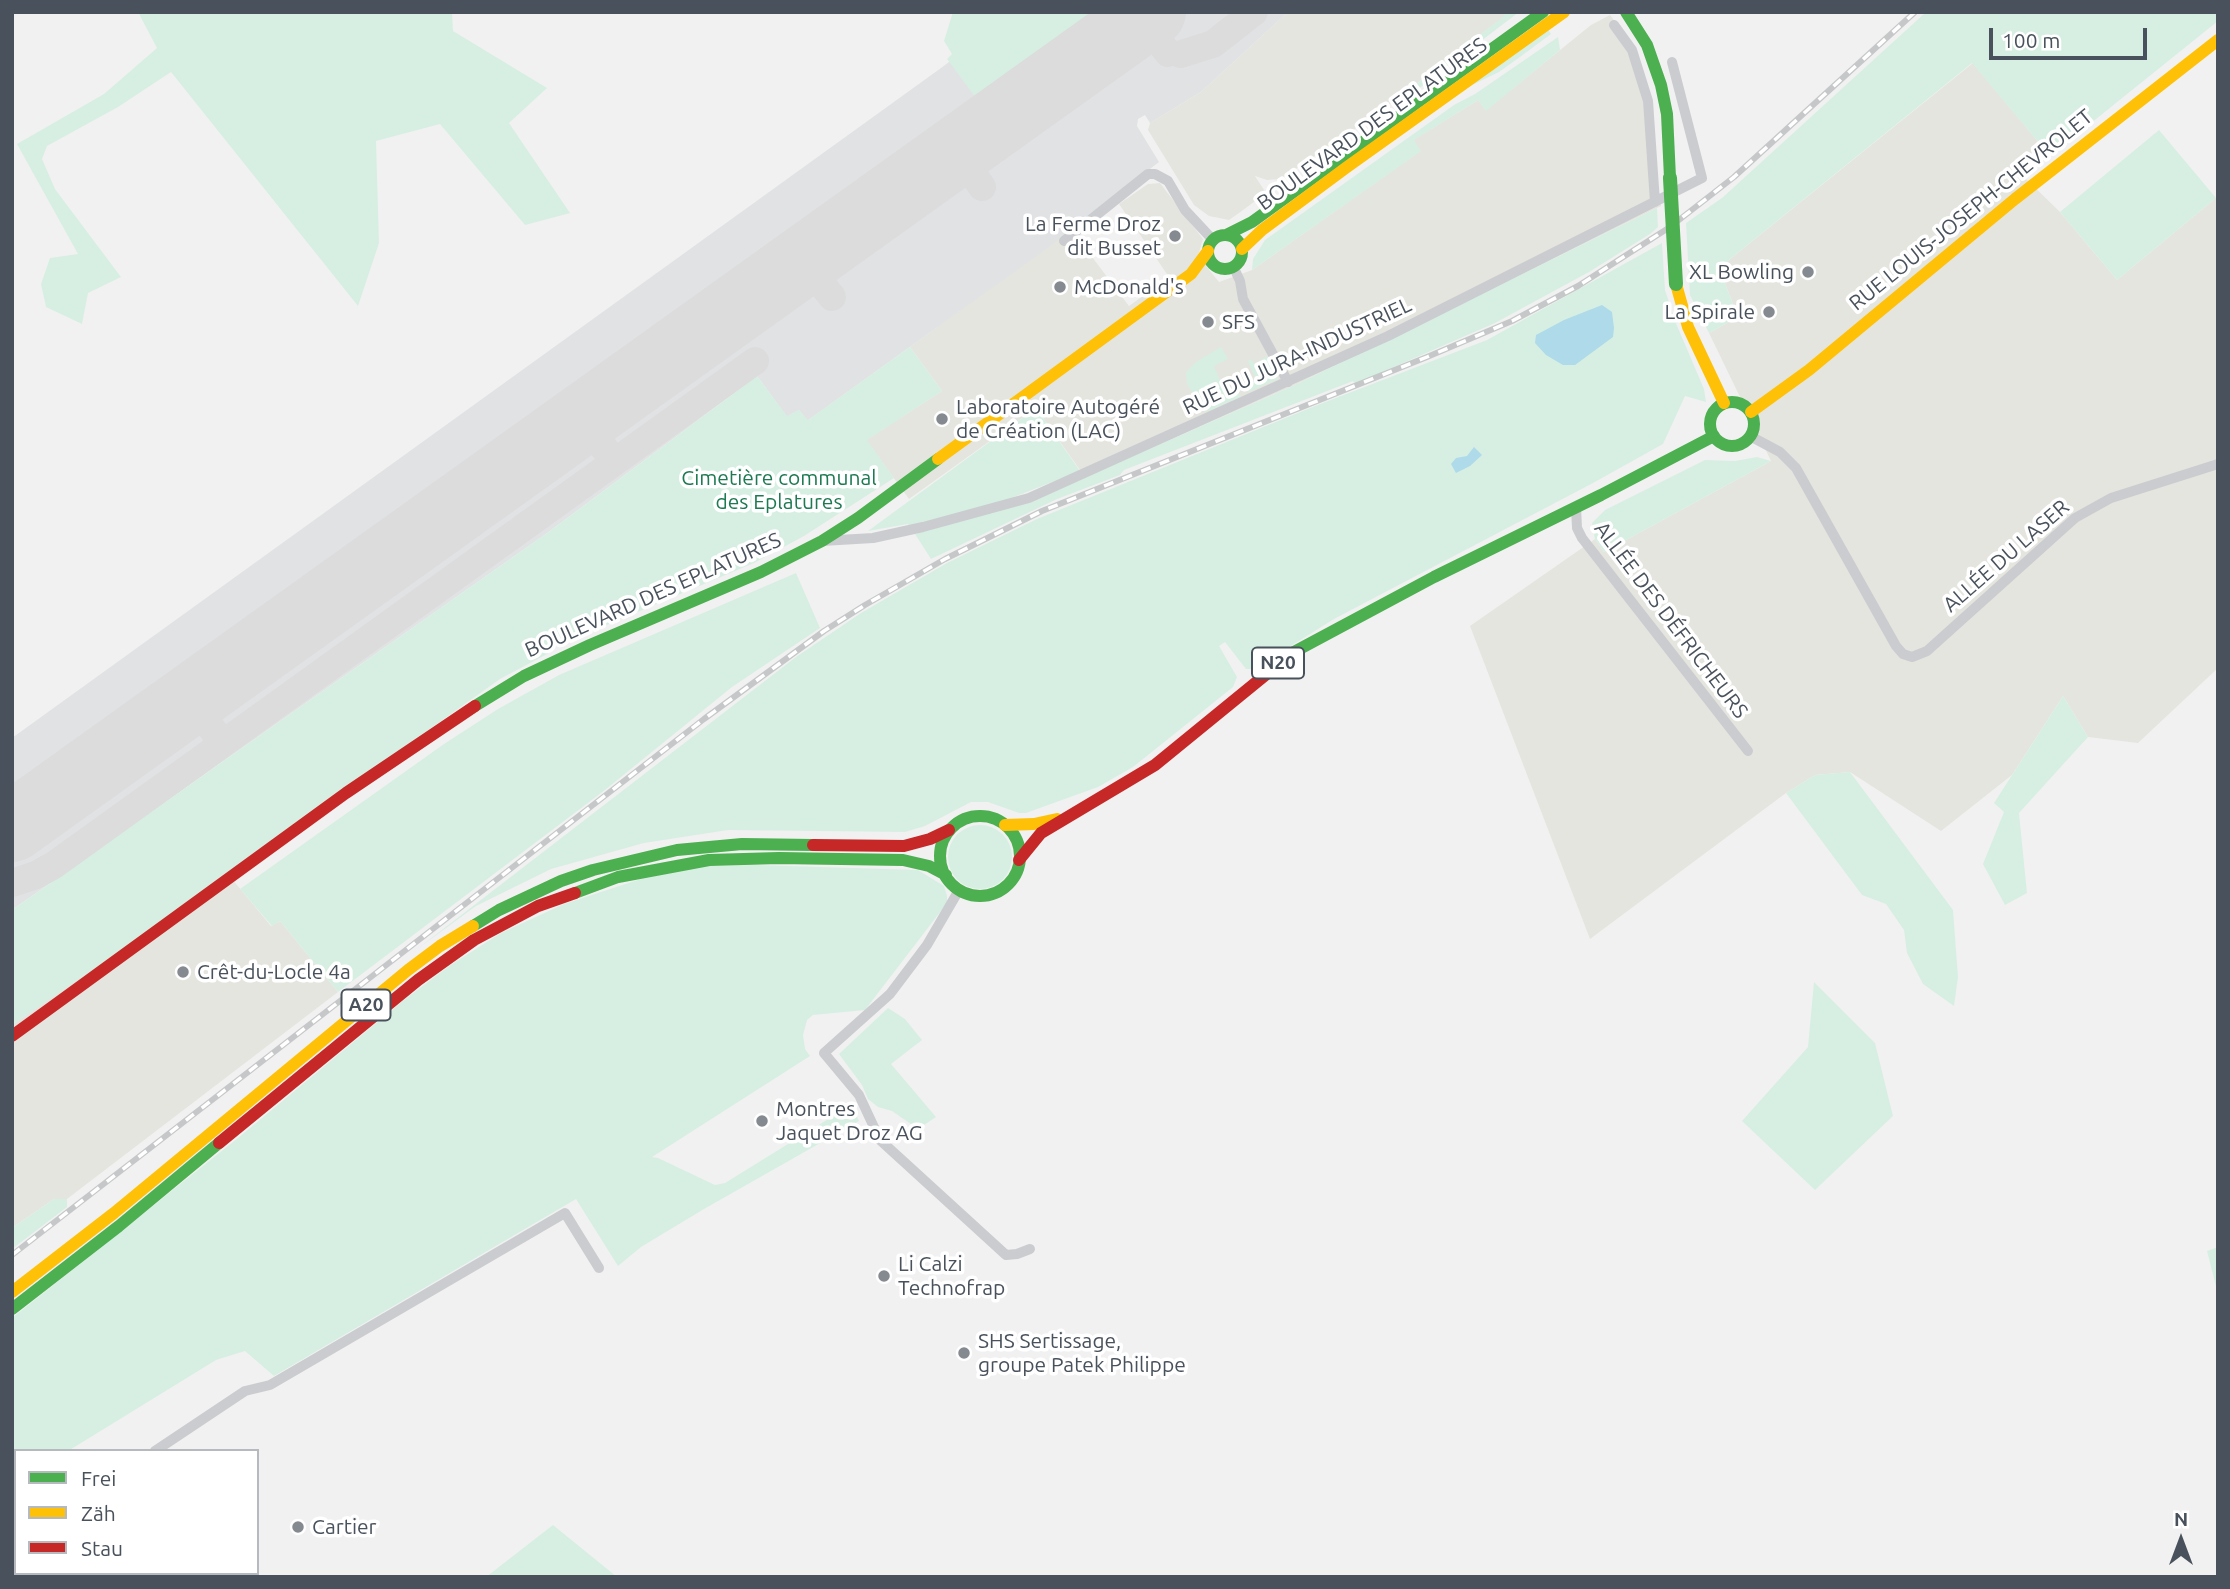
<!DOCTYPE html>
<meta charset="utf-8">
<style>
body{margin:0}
#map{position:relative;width:2230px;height:1589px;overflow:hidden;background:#f1f1f1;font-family:Ubuntu,sans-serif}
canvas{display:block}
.frame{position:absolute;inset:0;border:14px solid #49525c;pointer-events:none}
.legend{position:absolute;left:14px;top:1449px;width:245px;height:126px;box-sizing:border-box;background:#fff;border:2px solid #b6babe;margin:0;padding:9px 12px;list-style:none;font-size:21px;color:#49525c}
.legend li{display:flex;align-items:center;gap:14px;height:35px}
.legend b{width:35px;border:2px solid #b6babe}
.north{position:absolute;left:2146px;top:1505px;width:70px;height:70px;-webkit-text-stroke:5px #fff;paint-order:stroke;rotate:0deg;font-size:19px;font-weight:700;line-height:28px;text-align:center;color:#49525c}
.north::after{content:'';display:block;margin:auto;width:24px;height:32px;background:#49525c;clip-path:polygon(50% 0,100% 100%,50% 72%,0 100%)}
.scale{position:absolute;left:1989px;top:28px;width:158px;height:32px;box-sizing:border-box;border:4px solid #49525c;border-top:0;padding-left:9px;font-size:21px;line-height:24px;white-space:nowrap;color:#49525c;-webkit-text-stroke:5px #fff;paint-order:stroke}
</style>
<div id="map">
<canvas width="2230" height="1589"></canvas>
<div class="frame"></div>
<ul class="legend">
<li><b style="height:9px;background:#4caf50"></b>Frei</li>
<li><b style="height:9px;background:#ffc107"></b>Zäh</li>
<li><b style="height:9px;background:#c62828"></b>Stau</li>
</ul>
<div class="north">N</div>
<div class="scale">100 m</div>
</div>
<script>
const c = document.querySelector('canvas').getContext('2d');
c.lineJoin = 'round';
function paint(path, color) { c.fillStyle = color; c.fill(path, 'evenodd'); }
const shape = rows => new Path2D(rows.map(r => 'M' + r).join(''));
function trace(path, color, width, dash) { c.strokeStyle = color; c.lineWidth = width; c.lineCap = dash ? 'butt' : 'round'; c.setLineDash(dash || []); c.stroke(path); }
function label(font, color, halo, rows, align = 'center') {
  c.font = font + ' Ubuntu,sans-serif'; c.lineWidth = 7; c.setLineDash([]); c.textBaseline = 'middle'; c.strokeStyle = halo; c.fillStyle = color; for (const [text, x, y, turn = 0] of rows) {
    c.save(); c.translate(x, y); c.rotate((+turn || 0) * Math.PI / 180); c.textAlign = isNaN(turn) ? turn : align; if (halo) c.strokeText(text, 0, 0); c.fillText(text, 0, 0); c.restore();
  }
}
const commercial = shape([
 [1288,12,1502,12,1505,16,1377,114,1281,179,1267,180,1255,176,1266,193,1239,213,1229,220,1209,216,1194,205,1148,130,1150,123,1201,92],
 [1610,15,1629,40,1641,65,1661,206,1295,385,1085,477,1036,408,909,499,866,440,942,391,910,347,1071,229,1129,306,1169,277,1119,204,1148,184,1160,183,1203,239,1198,256,1219,282,1252,270,1420,151,1413,140,1478,100,1486,110,1591,25],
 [1973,63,2050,156,2025,178,2060,212,2117,280,2216,198,2218,201,2218,668,2138,743,2088,737,2063,696,2012,775,1941,831,1850,772,1815,775,1786,793,1590,939,1470,626,1595,539,1604,552,1771,461,1709,333,1738,317,1719,268],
 [227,873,271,926,280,921,338,992,67,1199,54,1199,12,1228,12,1025]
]);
const airport = shape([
 [1016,12,1288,12,1201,92,1150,123,1145,115,1138,119,1137,126,1159,162,1042,252,807,421,799,410,787,417,757,376,550,531,12,910,12,738,941,68]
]);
const green = shape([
 [138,12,452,12,453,31,547,88,509,123,570,213,525,225,440,124,376,141,379,243,358,306,171,72,118,107,47,146,42,159,55,189,121,277,88,293,82,324,46,307,41,284,50,258,78,254,17,144,104,94,157,48],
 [953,12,1104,12,979,102,947,59,952,54,944,41],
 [1502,12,1519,12,1405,99,1397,99,1504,16],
 [1926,12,2218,12,2218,21,2050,156,1972,63,1719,268,1738,317,1709,333,1690,295,1686,223,1722,198],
 [1547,28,1551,34,1520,57,1499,72,1464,89],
 [1558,37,1560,50,1486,111,1478,100,1414,140,1421,151,1252,270,1253,259,1265,240,1454,105,1475,94],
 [2159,130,2216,198,2117,280,2060,212],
 [1657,208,1658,227,1650,234,1589,272,1495,323,1355,384,1353,381,1124,470,1120,475,1057,499,931,559,915,534,1033,500,1295,385],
 [1662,243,1665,290,1675,321,1704,389,1706,402,1685,396,1663,444,1593,483,1334,619,1254,669,1246,669,1225,642,1219,646,1237,677,1233,687,1133,767,1098,787,1026,813,1019,813,988,802,971,802,925,826,905,832,728,830,644,843,551,869,476,906,416,950,796,657,861,613,947,563,1037,519,1315,406,1487,340],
 [910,347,942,391,867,440,894,478,804,536,754,563,552,648,548,650,549,653,500,679,91,971,12,1025,12,910,550,531,757,376,787,416,799,410,808,420],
 [1221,347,1228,359,1214,366,1225,393,1237,388,1240,397,1211,410,1204,411,1187,384,1186,372,1196,362],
 [1267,356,1278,379,1248,392,1245,385,1256,380,1248,361,1251,359,1255,364],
 [1036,408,1080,471,1004,501,910,527,908,524,868,531],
 [1757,457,1771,461,1604,552,1595,539,1592,523,1605,510,1705,460,1735,461],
 [796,573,820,628,732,687,605,790,338,992,280,921,272,926,240,889,444,744,498,709,559,675],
 [2063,696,2088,737,2019,813,2027,893,2005,905,1983,864,2004,812,1994,803],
 [1850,772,1953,910,1958,977,1954,1006,1923,984,1907,953,1904,930,1886,904,1862,895,1786,793,1815,775],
 '948 857a32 32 0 1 1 64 0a32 32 0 1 1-64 0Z',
 [755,865,918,870,944,886,947,896,947,903,865,1010,813,1015,807,1020,803,1035,805,1049,810,1056,652,1157,658,1158,715,1185,725,1183,851,1105,859,1121,704,1209,641,1247,618,1266,576,1199,274,1376,245,1351,216,1360,68,1451,16,1451,16,1535,12,1537,12,1318,238,1138,405,999,449,966,501,933,564,904,641,879,705,866],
 [1814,982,1875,1043,1893,1116,1815,1190,1742,1121,1808,1047],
 [888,1008,905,1019,922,1040,891,1064,936,1117,918,1129,892,1111,878,1107,868,1099,862,1085,839,1054],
 [54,1199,67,1199,67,1207,12,1249,12,1228],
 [2218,1247,2218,1294,2207,1251],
 [553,1525,617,1577,486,1577],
 [16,1550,16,1573,147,1573,150,1577,12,1577,12,1552]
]);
const water = shape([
 [1602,305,1612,312,1614,328,1613,337,1575,365,1563,365,1546,355,1535,343,1536,335,1564,320],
 [1474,447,1482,455,1470,466,1456,473,1451,464,1456,458,1467,456]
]);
const taxiway = shape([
 [1142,19,1168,53],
 [1181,54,1213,44,1254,12],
 [956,150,982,187],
 [803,260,832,297],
 [583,418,614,462],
 [191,699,222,743],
 [12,883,36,875,54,865,755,361]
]);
const runway = shape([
 [12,827,1151,12]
]);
const street = shape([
 [1614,25,1632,50,1648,101,1655,202],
 [1064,241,1148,174,1155,174,1168,181,1185,210,1213,240],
 [1233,266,1240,281,1243,299,1288,382],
 [1750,436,1780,452,1796,468,1896,646,1903,654,1912,657,1927,651,2075,518,2111,498,2218,464],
 [1576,507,1577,528,1582,538,1748,751],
 [822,541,873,538,923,527,1029,498,1388,336,1702,178,1672,62],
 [959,890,927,945,890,994,824,1053,859,1095,880,1140,1006,1255,1017,1254,1030,1249],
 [155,1451,245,1391,270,1385,565,1213,599,1268],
 [12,1541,16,1539]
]);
const fast = shape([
 [1626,12,1647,45,1661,85,1667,114,1670,178],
 [1226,235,1252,222,1543,12],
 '1208 252a17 17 0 1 1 34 0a17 17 0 1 1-34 0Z',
 '1710 424a22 22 0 1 1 44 0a22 22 0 1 1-44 0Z',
 [1280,663,1292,653,1434,577,1601,495,1714,436],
 [475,706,524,676,590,645,761,572,822,541,858,518,938,459],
 '940 856a40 40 0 1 1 80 0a40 40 0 1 1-80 0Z',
 [575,893,618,877,709,860,779,858,903,860,929,866,946,875],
 [473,926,499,910,561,881,593,870,677,850,742,844,813,845],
 [12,1309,119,1226,219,1143]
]);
const slow = shape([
 [1242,249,1262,230,1347,167,1564,12],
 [1676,284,1688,327,1724,403],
 [1751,412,1809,370,2015,199,2218,40],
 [938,459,1191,274,1208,251],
 [1005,825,1034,824,1057,819],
 [12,1292,114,1213,408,970,440,946,473,926]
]);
const jam = shape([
 [813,845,904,846,930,839,949,830],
 [1019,860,1041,833,1155,765,1280,663],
 [12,1036,346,793,475,706],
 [219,1143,418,980,474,940,538,906,575,893]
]);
const rail = shape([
 [12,1255,704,719,824,631,865,605,945,559,1042,511,1427,357,1512,321,1578,286,1670,227,1734,177,1915,12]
]);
const fastBridge = shape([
 [1670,178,1676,284]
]);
const markers = [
 [1175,236,7,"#848a90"],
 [1808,272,7,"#848a90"],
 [1060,287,7,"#848a90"],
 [1769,312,7,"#848a90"],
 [1208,322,7,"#848a90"],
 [942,419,7,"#848a90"],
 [183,972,7,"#848a90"],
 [762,1121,7,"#848a90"],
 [884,1276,7,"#848a90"],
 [964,1353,7,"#848a90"],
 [298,1527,7,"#848a90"]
];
const shields = [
 [1278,663,52],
 [366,1005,49]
];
const shieldNames = [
 ["N20",1278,663],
 ["A20",366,1005]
];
const streetNames = [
 ["BOULEVARD DES EPLATURES",1372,124,-36],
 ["RUE LOUIS-JOSEPH-CHEVROLET",1971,210,-39],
 ["RUE DU JURA-INDUSTRIEL",1297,356,-25],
 ["ALLÉE DU LASER",2006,556,-41],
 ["BOULEVARD DES EPLATURES",653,595,-24],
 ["ALLÉE DES DÉFRICHEURS",1671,620,53]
];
const poiNames = [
 ["La Ferme Droz",1161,224,"right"],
 ["dit Busset",1161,248,"right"],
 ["XL Bowling",1794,272,"right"],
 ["McDonald's",1074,287],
 ["La Spirale",1755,312,"right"],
 ["SFS",1222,322],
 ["Laboratoire Autogéré",956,407],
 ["de Création (LAC)",956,431],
 ["Crêt-du-Locle 4a",197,972],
 ["Montres",776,1109],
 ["Jaquet Droz AG",776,1133],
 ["Li Calzi",898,1264],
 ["Technofrap",898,1288],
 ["SHS Sertissage,",978,1341],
 ["groupe Patek Philippe",978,1365],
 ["Cartier",312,1527]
];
const parkNames = [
 ["Cimetière communal",779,478],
 ["des Eplatures",779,502]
];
paint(commercial, '#e5e5df');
paint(airport, '#e1e2e4');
paint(green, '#d7efe2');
paint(water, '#aedaea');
trace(taxiway, '#dcdcdd', 28);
trace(runway, '#dcdcdd', 70);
trace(street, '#cbcccf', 10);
trace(fast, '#4caf50', 12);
trace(slow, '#ffc107', 12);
trace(jam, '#c62828', 12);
trace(rail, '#c6c7c9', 6);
trace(rail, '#fff', 3.5, [10]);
trace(fastBridge, '#4caf50', 14);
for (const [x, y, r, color] of markers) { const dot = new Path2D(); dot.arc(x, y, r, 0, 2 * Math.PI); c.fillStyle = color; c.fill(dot); trace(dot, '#fff', 2.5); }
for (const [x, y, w] of shields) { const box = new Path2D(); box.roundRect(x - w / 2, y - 15.5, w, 31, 5); c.fillStyle = '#fff'; c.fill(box); trace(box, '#49525c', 2); }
label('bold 19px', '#49525c', null, shieldNames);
label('21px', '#49525c', '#fff', streetNames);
label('21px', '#49525c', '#fff', poiNames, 'left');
label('21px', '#1d7a52', '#fff', parkNames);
</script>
